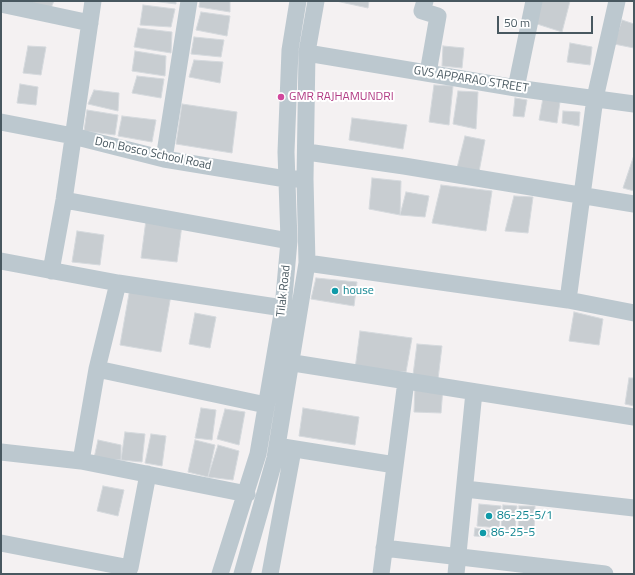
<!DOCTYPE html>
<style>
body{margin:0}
#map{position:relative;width:635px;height:575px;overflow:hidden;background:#f4f1f2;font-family:"Titillium Web",sans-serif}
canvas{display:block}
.frame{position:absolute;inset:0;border:2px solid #485860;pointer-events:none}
.scale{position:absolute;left:497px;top:16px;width:96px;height:18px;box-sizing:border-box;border:2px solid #485860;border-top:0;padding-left:5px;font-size:12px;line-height:14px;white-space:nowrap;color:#485860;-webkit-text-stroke:3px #fff;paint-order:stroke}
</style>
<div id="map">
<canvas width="635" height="575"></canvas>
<div class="frame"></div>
<div class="scale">50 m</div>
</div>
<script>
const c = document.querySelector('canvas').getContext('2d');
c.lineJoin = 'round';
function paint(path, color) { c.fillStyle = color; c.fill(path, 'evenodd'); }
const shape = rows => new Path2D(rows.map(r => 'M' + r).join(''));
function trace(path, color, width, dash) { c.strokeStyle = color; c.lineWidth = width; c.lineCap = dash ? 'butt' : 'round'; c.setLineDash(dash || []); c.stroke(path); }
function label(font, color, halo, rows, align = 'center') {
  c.font = font + ' "Titillium Web",sans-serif'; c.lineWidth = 4; c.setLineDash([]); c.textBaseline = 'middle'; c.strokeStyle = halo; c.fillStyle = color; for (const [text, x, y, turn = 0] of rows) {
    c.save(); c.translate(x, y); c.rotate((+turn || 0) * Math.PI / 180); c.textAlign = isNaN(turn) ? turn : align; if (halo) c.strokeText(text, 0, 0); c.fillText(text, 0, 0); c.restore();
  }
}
const building = shape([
 [33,1,54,1,51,8,32,5,33,1],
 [152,1,176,1,176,4,152,1],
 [200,1,230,1,230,12,199,7,200,1],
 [336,1,369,1,368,8,336,1],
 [539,1,570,1,562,32,534,23,539,1],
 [143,5,175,9,171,27,140,25,143,5],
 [201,12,230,16,227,36,196,30,201,12],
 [622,20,634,24,634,48,614,44,622,20],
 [138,28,172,32,171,53,134,47,138,28],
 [194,37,224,40,221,57,191,54,194,37],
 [570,43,592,47,590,65,567,62,570,43],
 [28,46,46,47,41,75,23,73,28,46],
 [443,46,464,48,462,68,442,66,443,46],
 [135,51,166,56,165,76,132,71,135,51],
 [194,60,223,62,220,83,189,77,194,60],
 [137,76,164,79,161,98,132,93,137,76],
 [20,84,38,87,36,105,17,103,20,84],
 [434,85,453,86,449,125,429,122,434,85],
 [94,90,119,93,118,111,88,104,94,90],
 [458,91,478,92,476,129,453,124,458,91],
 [515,98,527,100,524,117,513,116,515,98],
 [543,98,560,102,557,123,539,120,543,98],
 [182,104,237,112,232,153,176,144,182,104],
 [87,110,118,115,115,135,84,131,87,110],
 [563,111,580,112,579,126,562,123,563,111],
 [122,116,156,120,152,142,118,136,122,116],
 [352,118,407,125,403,149,349,140,352,118],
 [465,136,485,140,479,172,457,168,465,136],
 [633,158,634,159,634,191,623,188,633,158],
 [372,178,401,181,400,215,369,209,372,178],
 [441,185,492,191,486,231,432,223,441,185],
 [406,192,429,196,425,217,400,215,406,192],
 [514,196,533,197,528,233,505,231,514,196],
 [146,220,182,225,177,262,141,258,146,220],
 [77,231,104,235,100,265,72,262,77,231],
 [316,278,357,282,354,306,311,299,316,278],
 [130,288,171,295,161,352,120,345,130,288],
 [574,312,603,319,599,345,569,341,574,312],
 [195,313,216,317,210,348,189,344,195,313],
 [360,331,412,338,406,372,355,369,360,331],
 [417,344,442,346,438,379,413,375,417,344],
 [629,378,634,378,634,406,625,404,629,378],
 [415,386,443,388,441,413,414,412,415,386],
 [201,408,216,410,212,440,195,438,201,408],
 [303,408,359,417,355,445,299,436,303,408],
 [225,409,245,412,239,445,217,439,225,409],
 [125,432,145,434,142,462,121,460,125,432],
 [151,434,166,436,162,466,145,463,151,434],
 [98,440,121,445,121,460,94,458,98,440],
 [195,440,215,445,208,477,188,472,195,440],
 [218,445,239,451,233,480,208,477,218,445],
 [103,486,124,490,118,516,97,511,103,486],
 [479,504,501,506,499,528,477,526,479,504],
 [503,505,517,506,515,530,501,529,503,505],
 [519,506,535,506,534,531,518,531,519,506],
 [475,528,491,530,491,537,474,536,475,528]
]);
const minor = shape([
 [425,1,422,11,438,16,428,73],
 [1,4,90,23],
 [307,53,516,88,634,104],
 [516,88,534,1],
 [1,122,73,136,164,159,286,179,297,179],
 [307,152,404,166,634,204],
 [164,159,189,1],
 [64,200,289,241],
 [1,261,118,283,283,308],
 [307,263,568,300,634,313],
 [51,271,64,200,93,1],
 [568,300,595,98,617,1],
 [281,361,634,417],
 [97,369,266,405],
 [283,447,395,465],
 [1,452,81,461,247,494],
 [81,461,97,369,118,283],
 [465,489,634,508],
 [1,543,130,568,148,474],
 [384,548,605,574],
 [220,574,258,454,283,308,289,241,286,152,290,50,298,1],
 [242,574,275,458,307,263,305,179,307,52,316,1],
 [270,574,293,450],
 [381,574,406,381],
 [456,574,474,392]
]);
const markers = [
 [281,97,4,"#d1479c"],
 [335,291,4,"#0f9aa8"],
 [489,516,4,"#0f9aa8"],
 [483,533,4,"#0f9aa8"]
];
const streetNames = [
 ["GVS APPARAO STREET",471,80,9],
 ["Don Bosco School Road",153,154,12],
 ["Tilak Road",284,291,-84]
];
const hotelNames = [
 ["GMR RAJHAMUNDRI",289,97]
];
const cultureNames = [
 ["house",343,291],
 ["86-25-5/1",497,516],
 ["86-25-5",491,533]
];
paint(building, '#c8cdd1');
trace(building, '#d5d9dd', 1);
trace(minor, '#bcc8cf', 17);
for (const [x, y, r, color] of markers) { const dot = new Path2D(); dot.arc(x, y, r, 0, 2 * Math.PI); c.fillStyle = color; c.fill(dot); trace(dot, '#fff', 1.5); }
label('12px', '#485860', '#fff', streetNames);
label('12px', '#b23c85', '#fff', hotelNames, 'left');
label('12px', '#0d838f', '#fff', cultureNames, 'left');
</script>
